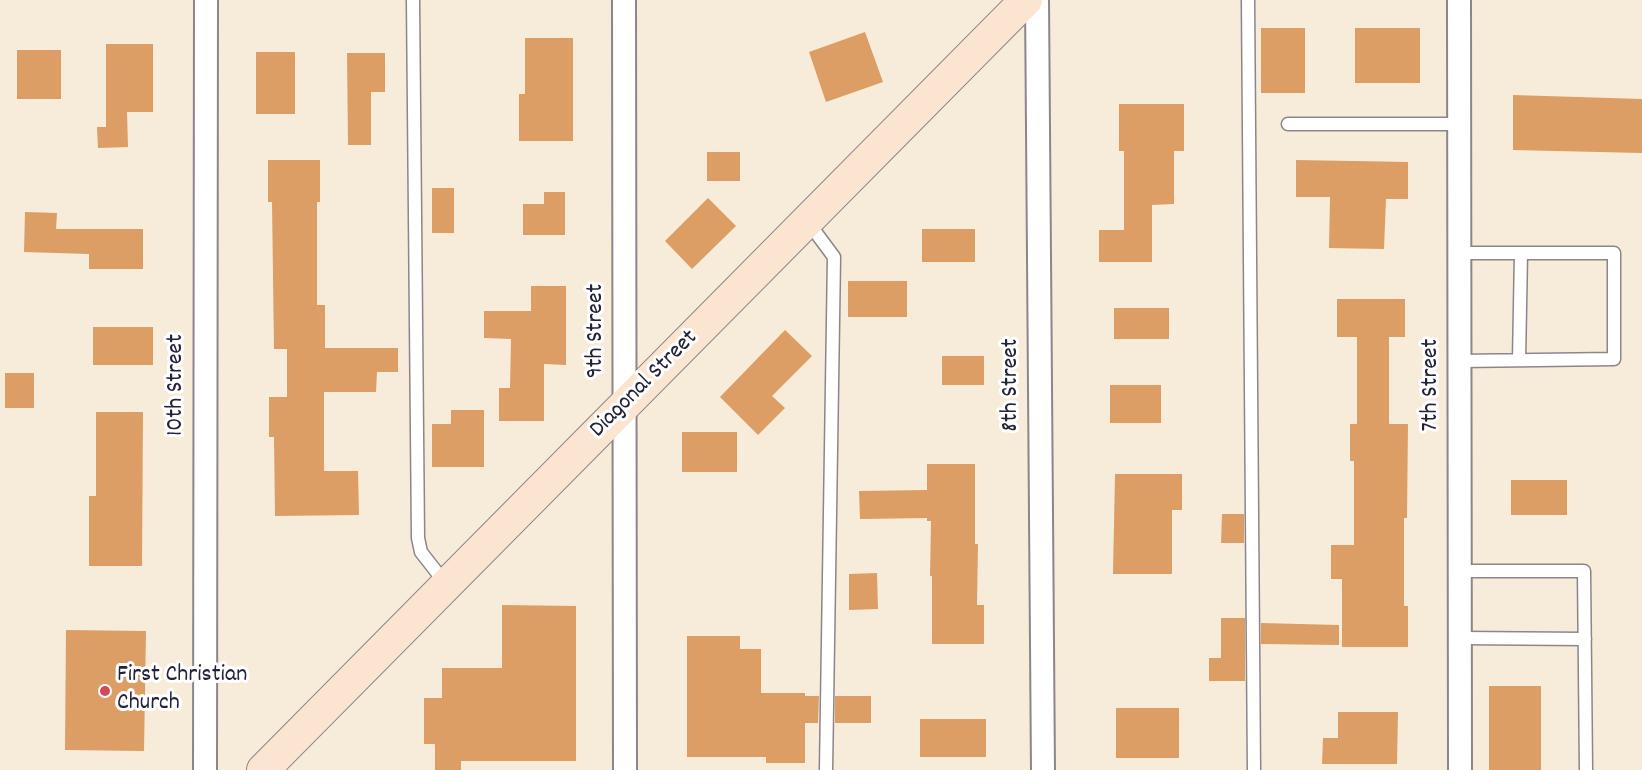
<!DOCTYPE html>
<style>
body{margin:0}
canvas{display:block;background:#f7ebd9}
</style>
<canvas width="1642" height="770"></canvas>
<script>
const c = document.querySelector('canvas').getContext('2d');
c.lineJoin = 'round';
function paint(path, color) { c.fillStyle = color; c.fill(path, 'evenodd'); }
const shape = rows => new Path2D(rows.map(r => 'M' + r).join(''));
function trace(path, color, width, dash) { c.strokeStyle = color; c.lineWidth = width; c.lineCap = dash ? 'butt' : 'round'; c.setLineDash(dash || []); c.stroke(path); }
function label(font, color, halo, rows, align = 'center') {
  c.font = font + ' Dekko,sans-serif'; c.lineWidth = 6; c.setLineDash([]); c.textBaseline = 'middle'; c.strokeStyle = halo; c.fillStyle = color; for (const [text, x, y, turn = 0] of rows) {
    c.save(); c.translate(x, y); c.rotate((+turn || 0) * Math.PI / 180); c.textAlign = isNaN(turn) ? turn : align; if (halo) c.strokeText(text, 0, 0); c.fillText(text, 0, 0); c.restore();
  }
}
const building = shape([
 [1261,28,1305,28,1305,93,1261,93],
 [1355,28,1420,28,1420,83,1355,83],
 [865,32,883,82,826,102,809,52],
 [525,38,573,38,573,141,519,141,519,94,525,94],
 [106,44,153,44,153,112,127,112,128,147,98,148,97,127,106,127],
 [17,50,61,50,61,99,17,99],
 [256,52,295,52,295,114,256,114],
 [347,53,385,53,385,92,371,92,371,145,348,145],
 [1513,95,1642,99,1642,153,1513,150],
 [1119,104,1184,104,1184,151,1174,151,1174,204,1152,205,1152,262,1099,262,1099,230,1124,230,1124,151,1119,151],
 [707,152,740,152,740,181,707,181],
 [268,160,320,160,320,202,317,202,317,305,325,305,325,348,398,348,398,372,377,372,376,392,324,392,324,471,358,471,359,515,275,516,274,437,269,437,269,397,287,397,287,349,274,349,272,202,268,202],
 [1296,160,1408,162,1408,199,1386,199,1384,249,1329,248,1330,197,1296,197],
 [432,188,454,188,454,233,432,233],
 [544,192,565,192,565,235,523,235,523,204,544,204],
 [708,198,736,226,692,269,665,241],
 [25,212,57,213,56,229,143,229,143,269,89,269,89,254,24,252],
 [922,229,975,229,975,262,922,262],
 [848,281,907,281,907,317,848,317],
 [531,286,566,286,566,365,544,364,544,421,499,421,499,388,510,388,511,339,484,338,484,311,531,311],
 [1337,299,1405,299,1405,337,1389,337,1389,424,1408,424,1407,518,1404,518,1404,606,1408,606,1408,647,1342,647,1342,579,1331,579,1331,545,1354,545,1354,461,1350,461,1350,424,1357,424,1357,337,1337,337],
 [1114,308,1169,308,1169,339,1114,339],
 [93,327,153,327,153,365,93,365],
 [785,330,812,356,772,396,785,408,758,435,720,397],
 [942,356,984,356,984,385,942,385],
 [5,373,34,373,34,408,5,408],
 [1110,385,1161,385,1161,423,1110,423],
 [451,410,484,410,484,467,432,467,432,424,451,424],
 [96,412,143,412,142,566,89,566,89,496,96,496],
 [682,432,737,432,737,472,682,472],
 [927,464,975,464,975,544,978,544,977,605,984,605,984,644,932,644,932,576,930,576,931,521,927,521,927,518,860,519,859,491,927,490],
 [1115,474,1182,474,1182,510,1172,510,1172,574,1113,574],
 [1511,480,1567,480,1567,515,1511,515],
 [1222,514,1244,514,1244,543,1221,543],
 [877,573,878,609,849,610,849,574],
 [502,605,576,606,576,761,461,761,461,770,435,770,435,744,424,744,424,698,442,698,442,668,502,668],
 [1221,618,1245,618,1245,681,1209,681,1209,658,1221,658],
 [1261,623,1339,625,1339,645,1261,644],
 [66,630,146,631,144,751,65,750],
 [687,636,740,636,740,649,761,649,761,693,805,693,805,696,819,696,818,723,805,723,805,763,766,763,766,757,687,757],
 [1489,686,1541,686,1541,770,1489,770],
 [835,696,871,696,871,723,835,723],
 [1116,708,1179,708,1179,758,1116,758],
 [1338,712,1398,712,1397,764,1322,764,1323,738,1338,738],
 [920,719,986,719,986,757,920,757]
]);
const service = shape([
 [413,0,418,538,421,552,446,584],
 [1248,0,1254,770],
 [1288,124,1459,124],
 [808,222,834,257,826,770],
 [1459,253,1614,253,1614,359,1460,361],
 [1519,360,1521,253],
 [1460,571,1584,571,1586,770],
 [1460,638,1585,639]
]);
const minor = shape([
 [624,0,625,770],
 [1037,0,1043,770],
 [1459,0,1460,770],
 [205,770,206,0]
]);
const secondary = shape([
 [263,770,1026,0]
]);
const markers = [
 [105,691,6,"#d1495b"]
];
const streetNames = [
 ["9th Street",598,331,-90],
 ["10th Street",178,385,-90],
 ["Diagonal Street",645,385,-45],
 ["8th Street",1013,385,-90],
 ["7th Street",1433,385,-90]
];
const poiNames = [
 ["First Christian",117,677],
 ["Church",117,705]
];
paint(building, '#dd9e65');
trace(service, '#8c868a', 15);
trace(minor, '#8c868a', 26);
trace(secondary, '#8c868a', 34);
trace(service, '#fff', 12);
trace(minor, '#fff', 22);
trace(secondary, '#fce5d0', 32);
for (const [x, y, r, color] of markers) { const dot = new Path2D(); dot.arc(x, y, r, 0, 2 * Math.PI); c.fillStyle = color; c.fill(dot); trace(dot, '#fff', 2); }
label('24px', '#22223b', '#fff', streetNames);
label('24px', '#22223b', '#fff', poiNames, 'left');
</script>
